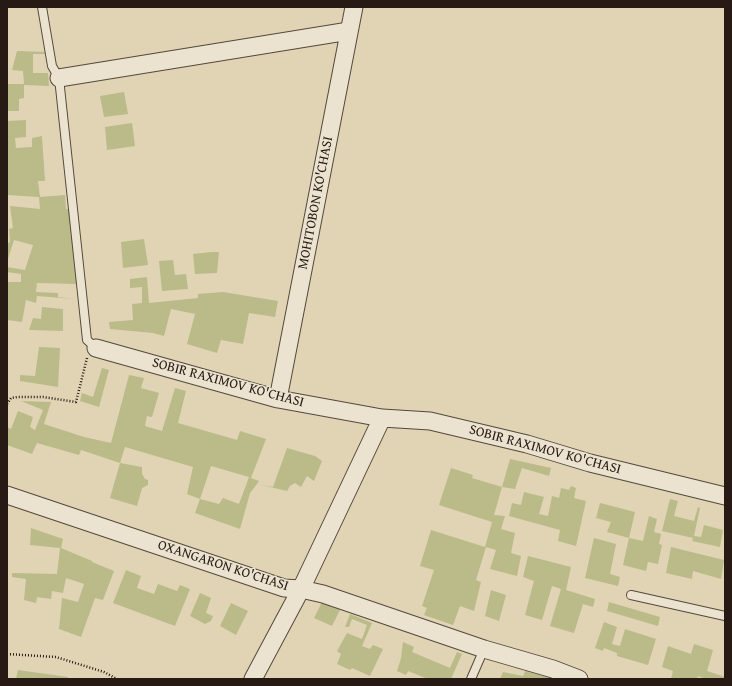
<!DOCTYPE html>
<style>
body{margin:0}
#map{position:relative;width:732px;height:686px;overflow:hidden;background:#e0d4b5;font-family:"Gentium Book Plus",serif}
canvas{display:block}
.frame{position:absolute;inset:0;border:8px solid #271914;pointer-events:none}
</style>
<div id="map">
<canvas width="732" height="686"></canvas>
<div class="frame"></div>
</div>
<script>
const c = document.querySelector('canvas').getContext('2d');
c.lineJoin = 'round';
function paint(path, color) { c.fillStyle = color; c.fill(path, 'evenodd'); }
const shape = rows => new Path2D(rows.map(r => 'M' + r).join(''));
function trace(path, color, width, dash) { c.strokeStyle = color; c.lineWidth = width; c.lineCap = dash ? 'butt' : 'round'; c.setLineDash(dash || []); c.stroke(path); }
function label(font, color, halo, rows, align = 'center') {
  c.font = font + ' "Gentium Book Plus",serif'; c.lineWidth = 3; c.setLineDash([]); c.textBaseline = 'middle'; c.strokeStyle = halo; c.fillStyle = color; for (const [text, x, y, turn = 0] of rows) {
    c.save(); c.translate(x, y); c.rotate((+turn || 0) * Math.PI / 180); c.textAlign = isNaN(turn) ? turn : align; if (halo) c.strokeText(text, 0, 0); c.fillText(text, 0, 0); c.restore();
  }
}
const green = shape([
 [17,51,49,52,49,54,33,54,33,73,48,73,49,86,24,85,24,98,19,99,19,111,7,111,7,84,24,84,23,71,12,70],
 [124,92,128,114,104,117,100,96],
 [26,120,26,137,15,138,16,148,32,147,32,138,42,136,45,181,38,181,40,197,65,195,66,209,73,210,77,284,37,283,36,292,58,293,58,297,75,299,37,296,36,303,26,300,22,322,7,320,7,282,21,282,21,274,7,272,7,267,25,270,33,245,14,240,7,262,7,244,10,242,9,229,13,228,10,206,40,209,39,197,7,195,7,121],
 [132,123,135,146,107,150,105,127],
 [144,239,148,265,123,268,121,242],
 [212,252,219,252,217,273,195,274,193,254],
 [173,260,175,275,186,274,188,289,162,291,159,261],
 [147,277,149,303,198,298,198,294,223,292,278,301,275,317,249,313,243,344,221,340,217,353,187,344,195,314,171,309,164,336,153,333,110,329,109,322,133,320,132,304,142,303,142,287,130,288,130,279],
 [42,307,63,309,63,331,29,330,33,318,41,319],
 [39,347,60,348,58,387,20,381,20,375,35,376],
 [102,368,109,370,99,407,80,401,82,393,93,397],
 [129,375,144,378,141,388,159,393,152,417,147,416,145,426,162,431,175,388,186,391,178,423,237,440,240,431,266,439,251,478,259,481,257,484,273,487,287,448,315,456,322,461,314,481,307,476,301,487,295,483,290,486,287,491,257,484,250,493,240,529,195,513,200,499,187,494,193,467,125,447,120,463,142,467,142,474,145,479,148,480,148,485,142,488,137,506,110,498,120,463,81,450,79,455,37,443,32,454,7,445,7,427,11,429,18,411,33,417,30,427,35,430,43,410,21,401,51,402,44,424,84,437,111,443],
 [211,466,249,477,239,504,223,498,219,504,200,499],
 [510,459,551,468,549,476,522,468,515,489,502,487,494,515,505,516,501,529,515,533,511,553,521,556,517,576,490,569,496,550,486,547,476,580,481,582,474,611,460,606,453,625,424,615,427,608,422,606,434,570,420,566,431,530,485,547,492,522,439,505,451,468,473,475,472,478,502,487],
 [571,486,576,488,574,498,586,501,576,546,558,541,560,530,509,516,512,503,521,505,524,492,544,497,539,514,548,516,552,496,559,498,561,488,569,490],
 [670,499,678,501,674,516,694,521,698,507,700,508,694,536,701,537,704,525,723,530,720,547,692,541,693,538,662,531],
 [600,503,635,512,629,538,643,541,649,516,657,519,654,532,661,534,659,544,662,545,658,564,648,562,646,571,623,565,629,538,607,532,611,522,596,518],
 [31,528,63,539,61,548,92,561,92,562,114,571,103,600,95,598,81,637,59,629,62,598,78,602,84,584,66,578,63,593,52,591,51,599,37,597,36,603,24,600,26,579,12,577,12,573,57,574,60,548,30,545],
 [594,538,616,544,610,574,620,577,618,586,585,578],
 [671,547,724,560,721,579,693,571,692,579,666,573],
 [528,556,571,567,566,590,595,599,593,607,583,604,574,633,550,626,561,589,552,586,542,620,525,615,534,581,523,577],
 [126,570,141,576,137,588,154,594,158,584,177,591,180,585,190,589,175,626,113,603],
 [491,590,506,595,499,621,485,616],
 [200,593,211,598,206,613,213,616,211,621,205,624,190,616],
 [322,602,340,610,332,626,314,618],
 [609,602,660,617,658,626,607,611],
 [231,603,248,611,236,635,220,626],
 [350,614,372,623,362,646,370,649,373,645,383,649,370,676,352,668,350,670,337,664,341,654,337,651,347,633,362,639,367,625,352,619,349,627,345,627],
 [604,622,617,627,612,644,620,646,625,629,656,639,648,665,617,656,617,653,604,648,603,651,595,648],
 [403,642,414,647,412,652,450,668,457,652,462,654,451,679,428,679,408,671,406,675,397,671,401,658],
 [694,644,713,650,707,671,725,677,725,679,706,679,698,676,697,679,671,679,673,671,662,667,668,646,691,654],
 [527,667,564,679,500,679,503,672,523,676],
 [18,670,68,677,67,679,16,679]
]);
const path = shape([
 [7,404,11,398,18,397,43,397,76,402,87,358],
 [7,654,56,657,104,672,117,679]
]);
const service = shape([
 [42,7,52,66,59,78,87,340,96,348],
 [631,595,725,616],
 [471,679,484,649]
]);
const minor = shape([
 [59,78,349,31],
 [96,348,278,399,382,418,430,421,527,444,590,463,725,496],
 [278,399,354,7],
 [7,495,284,588,301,589,323,594,484,649,553,669,579,679],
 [253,679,301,589,382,418]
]);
const streetNames = [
 ["MOHITOBON KO'CHASI",316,203,-79],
 ["SOBIR RAXIMOV KO'CHASI",228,383,15],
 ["SOBIR RAXIMOV KO'CHASI",545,450,15],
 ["OXANGARON KO'CHASI",223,566,18]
];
paint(green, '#babb88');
trace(service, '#55483c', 10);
trace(minor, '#55483c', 19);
trace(path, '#271914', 2.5, [1, 2]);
trace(service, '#ebe3cf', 8);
trace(minor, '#ebe3cf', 17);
label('14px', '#271914', '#ebe3cf', streetNames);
</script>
